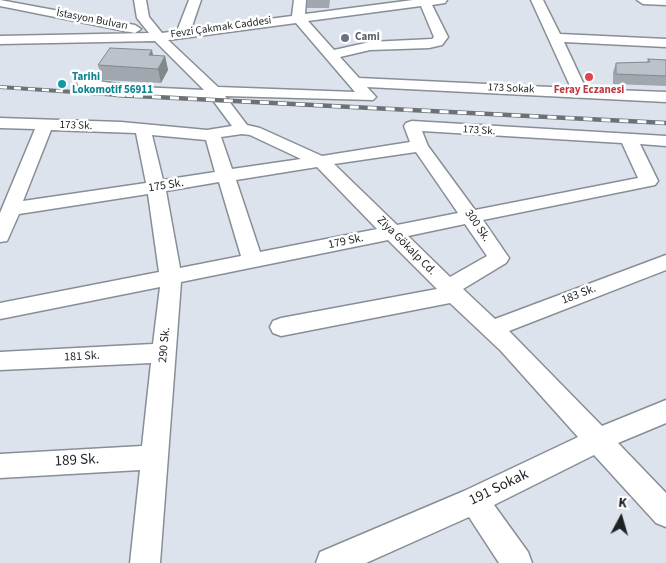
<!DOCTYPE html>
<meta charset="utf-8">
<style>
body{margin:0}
#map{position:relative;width:666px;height:563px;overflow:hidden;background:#dce3ec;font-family:"Source Sans 3",sans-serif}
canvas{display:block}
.north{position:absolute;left:596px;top:493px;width:50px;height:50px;-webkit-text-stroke:4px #fff;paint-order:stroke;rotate:6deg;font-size:14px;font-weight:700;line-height:20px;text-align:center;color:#1f2225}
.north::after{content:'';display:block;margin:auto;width:18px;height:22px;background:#1f2225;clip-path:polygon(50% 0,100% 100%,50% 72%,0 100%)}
</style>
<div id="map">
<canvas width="666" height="563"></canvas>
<div class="north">K</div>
</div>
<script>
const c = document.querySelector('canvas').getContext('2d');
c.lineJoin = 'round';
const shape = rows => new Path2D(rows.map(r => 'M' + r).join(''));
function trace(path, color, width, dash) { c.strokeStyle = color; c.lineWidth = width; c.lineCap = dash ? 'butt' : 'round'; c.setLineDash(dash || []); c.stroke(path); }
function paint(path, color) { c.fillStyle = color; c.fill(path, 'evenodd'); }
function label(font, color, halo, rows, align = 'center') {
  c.font = font + ' "Source Sans 3",sans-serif'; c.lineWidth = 5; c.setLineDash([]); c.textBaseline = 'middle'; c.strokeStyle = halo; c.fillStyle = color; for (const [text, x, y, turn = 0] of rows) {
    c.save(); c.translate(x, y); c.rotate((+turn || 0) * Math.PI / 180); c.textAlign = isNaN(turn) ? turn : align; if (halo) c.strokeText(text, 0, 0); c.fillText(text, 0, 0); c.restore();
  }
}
const minor = shape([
 [0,0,135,25,141,29,135,33,0,6,0,0],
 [134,0,146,0,149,17,162,33,177,31,189,0,201,0,191,29,292,16,294,0,306,0,305,14,413,0,447,0,445,3,432,5,448,37,442,45,429,48,370,50,340,57,359,78,571,88,531,0,543,0,560,34,666,39,666,47,564,42,586,89,666,92,666,102,367,87,376,97,373,100,225,96,247,125,260,128,322,156,410,142,404,126,406,123,412,121,666,136,666,146,640,144,658,181,655,185,483,220,509,258,506,263,463,289,495,319,666,255,666,270,509,331,602,426,666,400,666,423,618,443,666,493,666,527,656,523,594,455,494,505,528,552,532,563,499,563,469,517,366,563,316,563,320,552,464,491,578,437,501,351,450,303,281,336,273,333,270,327,273,321,281,318,437,289,388,240,181,282,160,563,130,563,140,470,0,478,0,454,142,446,151,363,0,370,0,352,153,344,160,287,0,319,0,303,159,272,148,194,19,214,7,241,0,242,0,213,35,129,0,128,0,118,121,122,207,130,232,126,212,99,139,95,96,90,79,86,77,83,79,80,84,79,139,87,204,90,155,41,0,44,0,36,149,33,137,18,134,0],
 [421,6,434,37,432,39,370,42,334,50,308,21,421,6],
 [296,23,355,92,218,87,168,40,296,23],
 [51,130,136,133,146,183,23,201,51,130],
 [422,131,622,143,638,178,475,210,428,146,422,131],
 [242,134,250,135,301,159,232,169,221,137,242,134],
 [152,135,206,140,215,172,163,180,152,135],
 [416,152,458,213,397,225,334,164,416,152],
 [317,167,377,229,260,252,236,180,317,167],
 [219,182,241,256,180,268,166,191,219,182],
 [465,224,487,256,450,277,408,236,465,224],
 [637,0,666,0,666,5,643,4,637,0]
]);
const railFar1 = shape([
 [0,87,133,96]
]);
const rail = shape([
 [116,95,666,123]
]);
const wall = shape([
 [307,0,330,0,329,8,307,8],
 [154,56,165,56,168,70,161,83,102,80,98,65],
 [648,59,666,60,666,86,613,84,613,72,616,63,647,62]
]);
const shadedWall = shape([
 [152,50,155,64,152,69,149,55],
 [165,56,168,70,161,83,158,69]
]);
const building = shape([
 [110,48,152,50,149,55,165,56,158,69,98,65,110,48],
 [648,59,666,60,666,76,616,74,616,63,650,62,648,59]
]);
const markers = [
 [345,38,5,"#6b7280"],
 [589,77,5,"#e0444e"],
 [62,84,5,"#0f9aa8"]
];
const farStreetnames = [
 ["İstasyon Bulvarı",92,20,11],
 ["Fevzi Çakmak Caddesi",221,28,-8],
 ["173 Sokak",511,89,3],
 ["173 Sk.",76,126,2],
 ["173 Sk.",479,131,4]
];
const farWorshipnames = [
 ["Cami",355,38]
];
const farCulturenames = [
 ["Tarihi",72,78],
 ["Lokomotif 56911",72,91]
];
const farHealthnames = [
 ["Feray Eczanesi",589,91]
];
const streetNames = [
 ["175 Sk.",166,186,-9],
 ["300 Sk.",477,226,56],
 ["179 Sk.",346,242,-12],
 ["Ziya Gökalp Cd.",406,246,45],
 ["183 Sk.",579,295,-21],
 ["290 Sk.",165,345,-85],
 ["181 Sk.",82,357,-3]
];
const nearStreetnames = [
 ["189 Sk.",77,461,-3],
 ["191 Sokak",499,488,-26]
];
trace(minor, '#888e96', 3);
paint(minor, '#fff');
trace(railFar1, '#6c7176', 4);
trace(rail, '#6c7176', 4.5);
trace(railFar1, '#fff', 2.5, [7]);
trace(rail, '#fff', 3, [9]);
paint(wall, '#a1a7ae');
paint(shadedWall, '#83888d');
paint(building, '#bbc2ca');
trace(building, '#83888d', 1);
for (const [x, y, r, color] of markers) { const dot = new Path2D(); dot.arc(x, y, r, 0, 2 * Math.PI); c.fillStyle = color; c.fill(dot); trace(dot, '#fff', 2); }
label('11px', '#1f2225', '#fff', farStreetnames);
label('bold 11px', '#5b616d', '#fff', farWorshipnames, 'left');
label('bold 11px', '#0d838f', '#fff', farCulturenames, 'left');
label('bold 11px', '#be3a42', '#fff', farHealthnames);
label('12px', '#1f2225', '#fff', streetNames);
label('15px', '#1f2225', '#fff', nearStreetnames);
</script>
